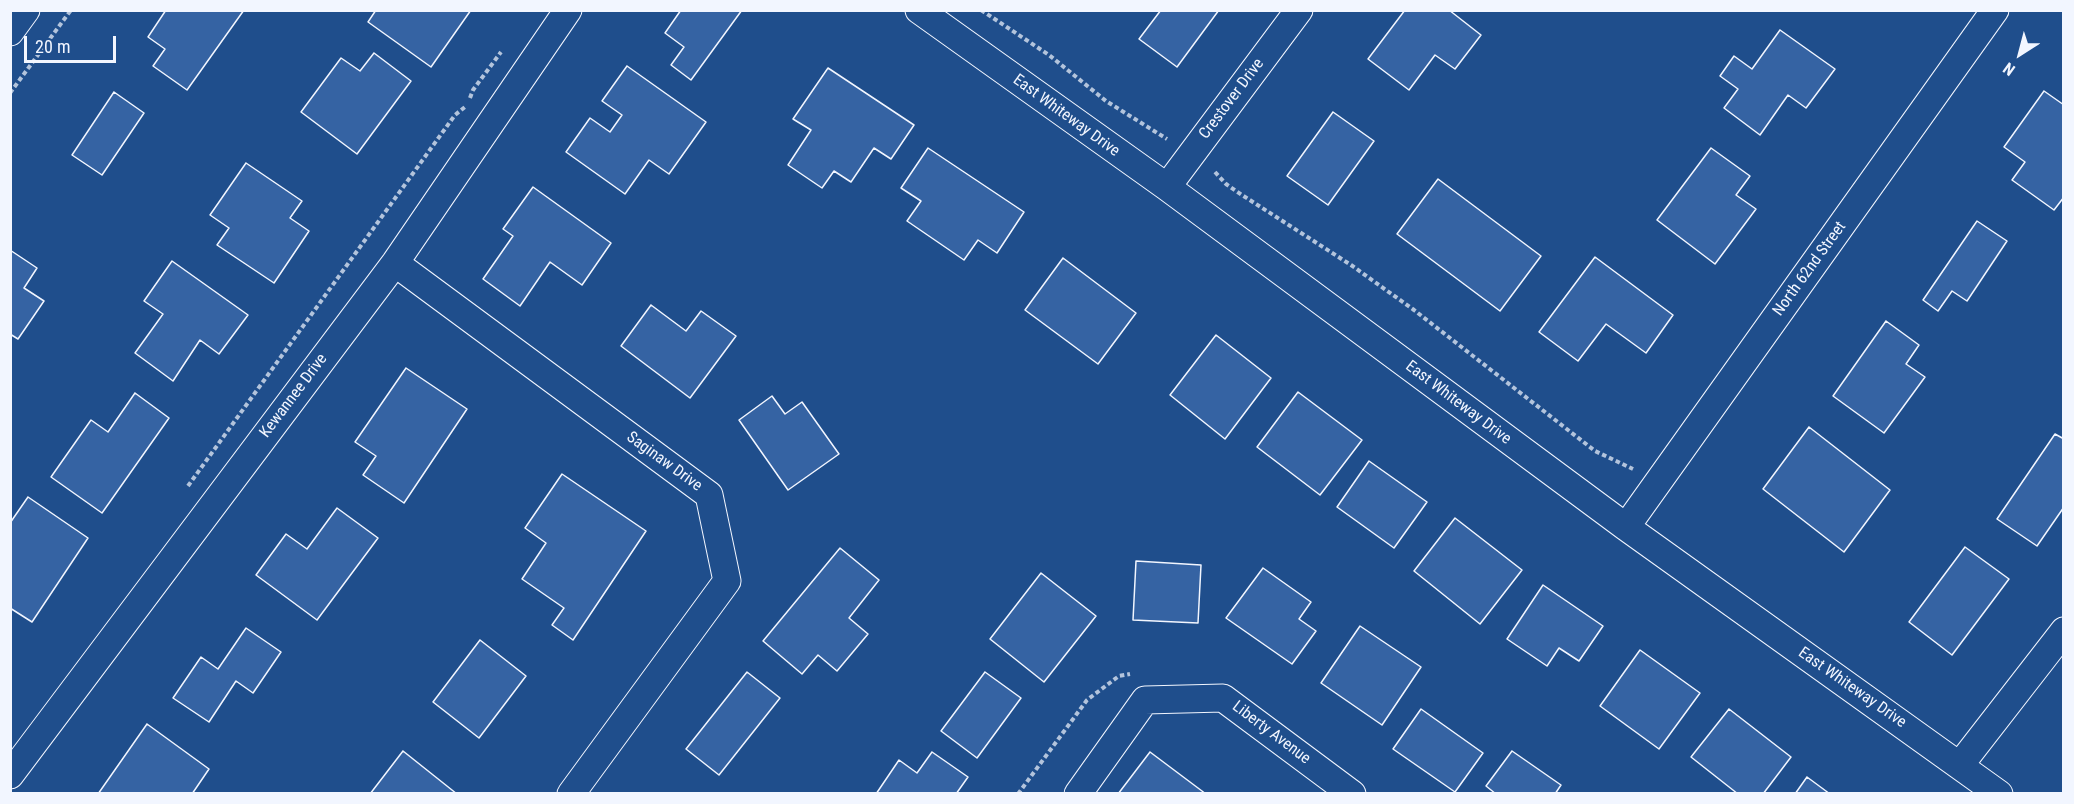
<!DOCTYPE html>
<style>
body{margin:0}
#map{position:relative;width:2074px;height:804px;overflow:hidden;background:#1f4e8c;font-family:"Roboto Condensed",sans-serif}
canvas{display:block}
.frame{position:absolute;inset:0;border:12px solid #f2f6ff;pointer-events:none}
.north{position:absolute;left:1990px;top:24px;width:60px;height:60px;-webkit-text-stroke:4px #1f4e8c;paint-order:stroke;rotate:216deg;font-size:16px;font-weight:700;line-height:24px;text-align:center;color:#f2f6ff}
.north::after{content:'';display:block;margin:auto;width:21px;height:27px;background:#f2f6ff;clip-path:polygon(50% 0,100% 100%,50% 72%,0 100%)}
.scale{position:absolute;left:24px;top:36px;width:92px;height:27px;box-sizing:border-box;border:3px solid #f2f6ff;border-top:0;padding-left:8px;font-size:18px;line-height:21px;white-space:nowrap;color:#f2f6ff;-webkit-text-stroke:4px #1f4e8c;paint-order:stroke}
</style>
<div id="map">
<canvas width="2074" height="804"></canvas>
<div class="frame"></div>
<div class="north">N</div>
<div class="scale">20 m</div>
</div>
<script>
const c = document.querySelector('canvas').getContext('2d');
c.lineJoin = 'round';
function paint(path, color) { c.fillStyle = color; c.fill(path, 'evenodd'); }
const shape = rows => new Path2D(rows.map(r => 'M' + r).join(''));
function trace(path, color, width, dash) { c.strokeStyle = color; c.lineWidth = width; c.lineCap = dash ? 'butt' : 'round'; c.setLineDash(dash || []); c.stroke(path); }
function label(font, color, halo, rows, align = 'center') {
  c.font = font + ' "Roboto Condensed",sans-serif'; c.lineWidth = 4.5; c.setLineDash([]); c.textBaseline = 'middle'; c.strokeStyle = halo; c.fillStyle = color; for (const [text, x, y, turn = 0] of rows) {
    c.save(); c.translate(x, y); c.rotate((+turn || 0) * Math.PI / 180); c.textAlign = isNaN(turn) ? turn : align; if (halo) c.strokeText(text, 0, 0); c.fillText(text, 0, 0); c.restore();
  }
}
const building = shape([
 [166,10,244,10,187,90,153,66,165,49,148,37,166,10],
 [376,10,471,10,431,67,368,22,376,10],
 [681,10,742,10,691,80,671,65,684,47,665,33,681,10],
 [1161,10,1219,10,1177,67,1139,39,1161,10],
 [1405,10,1449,10,1481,35,1455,69,1435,55,1409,90,1368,59,1405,10],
 [1780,30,1835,69,1806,108,1788,95,1760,135,1724,108,1738,89,1720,76,1734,56,1752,69,1780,30],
 [374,53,411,81,357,154,301,112,341,58,360,71,374,53],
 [627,66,706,122,669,174,649,160,625,194,566,152,590,118,610,132,622,115,602,101,627,66],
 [828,68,914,125,891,159,874,148,851,182,834,171,822,188,788,165,811,130,793,119,828,68],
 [2044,91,2064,105,2064,197,2054,210,2012,180,2025,162,2004,147,2044,91],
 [114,92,144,113,102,175,72,155,114,92],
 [1333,112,1374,141,1328,205,1287,176,1333,112],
 [928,148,1024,212,997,253,978,240,964,260,907,221,921,201,901,188,928,148],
 [1711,148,1750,176,1736,195,1756,209,1715,264,1657,220,1711,148],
 [246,163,302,201,290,218,309,231,274,283,217,245,229,228,210,215,246,163],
 [1438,179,1541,256,1500,311,1397,234,1438,179],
 [533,187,611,243,582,285,550,262,520,306,483,279,513,236,503,229,533,187],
 [1977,221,2007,241,1967,301,1952,291,1938,311,1923,300,1977,221],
 [10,250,37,268,24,288,44,301,18,339,10,334,10,250],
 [1595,257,1673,315,1646,353,1606,324,1578,361,1539,332,1595,257],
 [1063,258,1136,313,1098,364,1025,310,1063,258],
 [172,261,248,315,219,354,200,340,173,381,135,353,163,314,144,301,172,261],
 [651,305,686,331,701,311,736,336,690,398,621,346,651,305],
 [1886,321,1919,345,1906,364,1925,377,1884,433,1833,396,1886,321],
 [1216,335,1271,378,1225,439,1170,395,1216,335],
 [406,368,467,409,404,503,363,475,376,456,355,442,406,368],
 [1298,392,1362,440,1320,495,1257,447,1298,392],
 [135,393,169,418,102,513,51,477,91,420,108,432,135,393],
 [772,396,785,414,802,402,839,454,788,490,739,420,772,396],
 [1809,427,1890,490,1844,552,1763,489,1809,427],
 [2055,434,2064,439,2064,507,2037,546,1997,519,2055,434],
 [1369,461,1427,502,1394,548,1337,507,1369,461],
 [562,474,646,531,573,640,552,625,564,608,522,579,546,543,525,528,562,474],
 [28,497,88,538,32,622,10,608,10,523,28,497],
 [337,508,378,538,317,620,256,575,286,534,307,549,337,508],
 [1455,518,1522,570,1480,624,1414,571,1455,518],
 [1965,547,2009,579,1952,655,1909,622,1965,547],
 [840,548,879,580,849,618,868,634,837,671,818,655,802,674,763,641,840,548],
 [1136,561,1201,565,1198,623,1133,620,1136,561],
 [1263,568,1311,602,1299,619,1316,631,1292,664,1226,618,1263,568],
 [1041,573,1096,616,1044,682,990,639,1041,573],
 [1543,585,1603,626,1579,661,1559,648,1547,666,1507,639,1543,585],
 [1360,626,1421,667,1382,725,1321,683,1360,626],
 [246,628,281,652,253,693,236,681,209,722,173,698,201,657,218,669,246,628],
 [480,640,526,676,479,738,433,702,480,640],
 [1640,650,1700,693,1659,749,1600,706,1640,650],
 [747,672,780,698,719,775,686,749,747,672],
 [985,672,1021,698,977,758,941,731,985,672],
 [1421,709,1483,753,1455,792,1393,749,1421,709],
 [1729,709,1791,757,1763,794,1738,794,1691,757,1729,709],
 [147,724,209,769,192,794,98,794,147,724],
 [403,751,457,794,370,794,403,751],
 [1512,751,1561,785,1555,794,1496,794,1486,786,1512,751],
 [932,752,968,777,956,794,876,794,899,760,917,773,932,752],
 [1150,752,1206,794,1118,794,1150,752],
 [1807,777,1830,794,1795,794,1807,777]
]);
const path = shape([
 [981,10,1049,55,1106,101,1167,139],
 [10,93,71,10],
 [470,98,473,90,501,52],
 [1215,172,1226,184,1242,195,1351,265,1414,310,1595,451,1633,469],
 [188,486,455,115,465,107],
 [1018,794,1087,700,1119,676,1130,674]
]);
const street = shape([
 [919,10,1167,187,1626,527,1999,794],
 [10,32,26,10],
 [1167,187,1299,10],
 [395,263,709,495,727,581,571,794],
 [1626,527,1995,10],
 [1960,765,2064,631],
 [10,775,395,263,568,10],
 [1078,794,1145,700,1223,698,1352,794]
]);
const streetNames = [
 ["Crestover Drive",1232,99,-53],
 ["East Whiteway Drive",1066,116,36],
 ["North 62nd Street",1810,269,-54],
 ["Kewannee Drive",294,396,-53],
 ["East Whiteway Drive",1458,403,37],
 ["Saginaw Drive",664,462,36],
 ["East Whiteway Drive",1852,688,35],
 ["Liberty Avenue",1271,733,37]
];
paint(building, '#3563a3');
trace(building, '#f2f6ff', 1.5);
trace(street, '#f2f6ff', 29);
trace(path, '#b3c4dc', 4, [4.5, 3]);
trace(street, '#1f4e8c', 27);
label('16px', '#f2f6ff', '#1f4e8c', streetNames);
</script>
